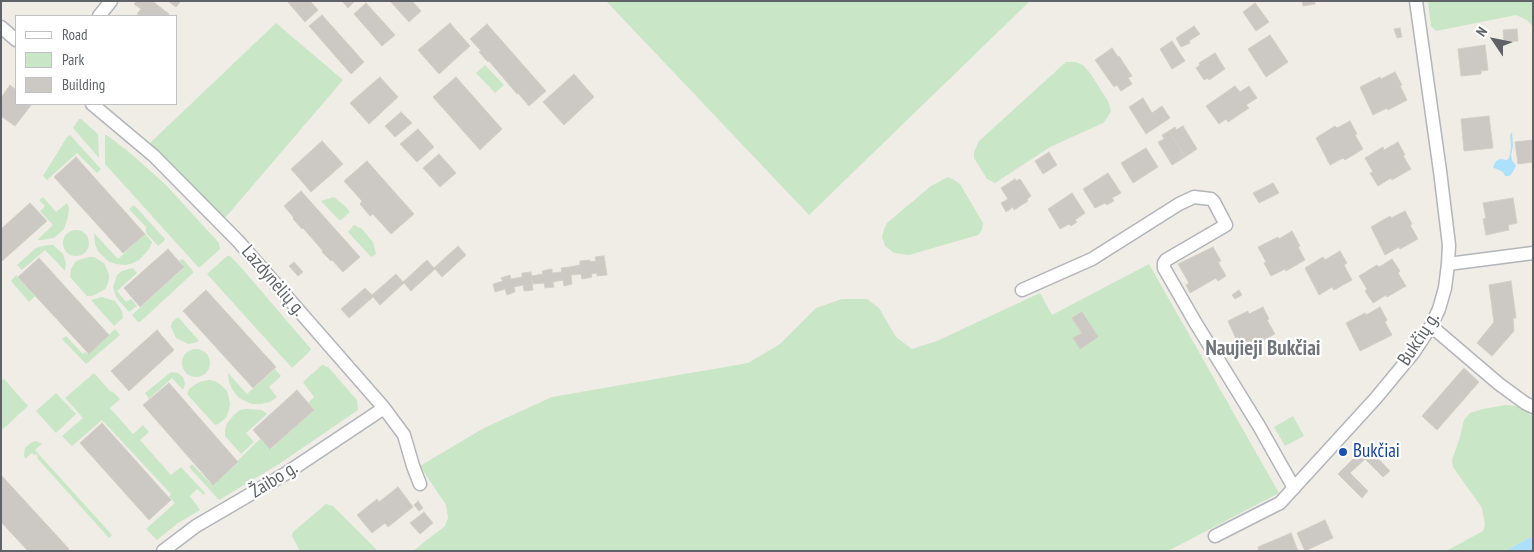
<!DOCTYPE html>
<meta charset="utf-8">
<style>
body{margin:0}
#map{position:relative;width:1534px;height:552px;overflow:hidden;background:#f0ede7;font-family:"PT Sans Narrow",sans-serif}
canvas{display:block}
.frame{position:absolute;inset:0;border:2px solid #5f6367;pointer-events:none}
.legend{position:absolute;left:15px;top:15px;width:162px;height:90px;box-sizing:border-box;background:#fff;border:1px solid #bfc1c2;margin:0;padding:6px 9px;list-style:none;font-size:15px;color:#5f6367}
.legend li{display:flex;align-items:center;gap:10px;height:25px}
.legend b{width:25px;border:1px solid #bfc1c2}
.north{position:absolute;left:1469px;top:15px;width:50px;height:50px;-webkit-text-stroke:4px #fff;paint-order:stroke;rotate:304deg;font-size:14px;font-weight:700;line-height:20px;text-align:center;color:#5f6367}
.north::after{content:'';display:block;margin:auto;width:18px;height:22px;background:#5f6367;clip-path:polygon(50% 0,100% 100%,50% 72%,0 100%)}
</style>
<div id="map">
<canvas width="1534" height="552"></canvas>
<div class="frame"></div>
<ul class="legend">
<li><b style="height:6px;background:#fff"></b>Road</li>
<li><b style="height:14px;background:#c9e6c6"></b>Park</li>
<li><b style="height:14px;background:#ccc8c4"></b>Building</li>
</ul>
<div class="north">N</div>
</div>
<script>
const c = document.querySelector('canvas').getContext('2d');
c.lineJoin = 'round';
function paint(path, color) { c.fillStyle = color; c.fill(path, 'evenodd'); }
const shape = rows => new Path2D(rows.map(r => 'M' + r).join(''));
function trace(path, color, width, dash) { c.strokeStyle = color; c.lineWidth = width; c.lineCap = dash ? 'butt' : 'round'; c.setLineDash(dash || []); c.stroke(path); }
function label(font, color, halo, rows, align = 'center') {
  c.font = font + ' "PT Sans Narrow",sans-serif'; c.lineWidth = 4.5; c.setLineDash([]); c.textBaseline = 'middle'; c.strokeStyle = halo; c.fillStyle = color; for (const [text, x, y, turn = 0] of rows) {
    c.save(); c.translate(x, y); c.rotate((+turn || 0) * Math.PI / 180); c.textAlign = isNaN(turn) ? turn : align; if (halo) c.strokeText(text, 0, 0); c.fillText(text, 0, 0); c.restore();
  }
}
const green = shape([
 [606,1,1030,1,809,215],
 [1428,1,1533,1,1533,27,1527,20,1516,15,1436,31,1431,26],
 [276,23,343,80,225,218,150,143],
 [1066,62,1075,62,1083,65,1090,73,1108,101,1111,111,1107,118,1103,123,1050,147,995,183,987,179,974,158,974,152,979,141],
 [485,65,504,85,495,93,476,73],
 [79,119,81,119,98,134,99,158,73,128],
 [105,134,129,152,165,184,219,243,220,249,199,268,105,164],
 [70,135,101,169,97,173,77,153,47,180,43,176,67,137],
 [948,177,954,180,960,184,983,223,982,230,978,235,909,255,894,253,885,246,882,237,884,229,887,223,931,186],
 [43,197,56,212,67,203,69,208,68,217,64,229,54,238,42,240,37,240,53,225,40,211,45,206,39,200],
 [334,197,345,206,350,212,341,220,339,220,321,201],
 [134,205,165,239,164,241,158,246,146,233,146,227,129,209],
 [354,225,362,229,373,242,376,254,371,257,348,232],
 '63 243a13 13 0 1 1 26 0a13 13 0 1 1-26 0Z',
 [94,233,118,259,145,234,152,242,149,249,139,260,133,263,126,265,116,264,108,261,98,251,95,244],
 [47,245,53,245,63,254,66,263,65,271,45,250,22,270,17,265,36,248],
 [227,256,230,256,239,265,311,349,309,352,292,368,207,274],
 [89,257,94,257,104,263,109,274,109,279,106,288,102,291,92,296,87,296,70,277,71,269,76,261],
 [183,259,193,271,193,273,140,322,138,322,132,315,184,268,180,261,180,260],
 [1149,264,1279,493,1168,551,413,551,445,526,448,518,446,505,420,466,484,428,552,397,748,363,780,344,816,308,842,299,867,299,879,308,896,337,912,349,937,341,1040,293,1052,315],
 [133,268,137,273,117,291,126,302,131,299,137,306,129,312,116,297,113,287,117,275,122,271],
 [16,275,35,296,29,302,11,281],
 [102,297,115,301,122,311,123,318,114,326,91,300],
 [178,317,199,341,194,343,188,344,176,338,171,327,172,322],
 [115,329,120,335,86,364,62,339,66,336,83,354,85,352,89,354],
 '182 363a14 14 0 1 1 28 0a14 14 0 1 1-28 0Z',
 [322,365,328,367,357,400,358,410,279,464,219,500,189,467,192,464,209,482,213,484,238,463,237,461,261,438,271,449,314,410,308,403,314,397,303,382],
 [275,369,281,376,269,387,277,397,270,402,261,404,251,404,243,400,238,397,232,389,229,382,228,373,247,394],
 [171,372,178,373,183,377,185,384,183,390,172,378,149,399,145,393],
 [94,373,111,392,112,391,120,399,110,408,133,434,143,425,149,432,140,440,171,475,181,467,205,493,204,495,197,489,190,496,200,510,178,523,157,540,146,529,175,503,169,497,171,494,156,478,102,420,72,446,62,436,83,418,65,398],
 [4,379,28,406,3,429,1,427,1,381],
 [209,380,215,381,221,385,227,391,230,403,229,410,226,418,218,424,215,425,187,394,189,389,199,382],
 [56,393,76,414,56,433,36,411],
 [1506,405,1517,406,1533,416,1533,536,1505,551,1446,551,1483,531,1485,525,1482,508,1453,467,1452,460,1460,437,1464,420,1470,413,1483,409],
 [246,409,262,410,267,414,246,433,254,442,241,454,225,436,225,430,227,423,234,415,240,410],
 [1293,416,1304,436,1285,446,1274,427],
 [36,441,42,444,35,450,112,535,109,538,37,458,38,456,36,454,34,455,32,453,25,459,24,455,25,448,32,442],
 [326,504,333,506,378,551,300,551,292,536,293,532]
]);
const water = shape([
 [1512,132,1513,146,1511,155,1512,160,1516,166,1512,173,1509,176,1505,176,1503,172,1494,168,1493,167,1496,161,1500,159,1507,160,1509,158,1511,147,1510,135],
 [1533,536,1533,551,1505,551]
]);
const building = shape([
 [137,1,152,1,169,14,167,16,140,16,137,14,141,9,134,4,137,1],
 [168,1,181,1,176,7,168,1],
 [287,1,310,1,318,10,305,22,287,1],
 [342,1,355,1,348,8,342,1],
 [390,1,412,1,421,11,409,22,390,1],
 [1302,1,1315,1,1315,4,1303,6,1302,1],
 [366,3,395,35,382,46,354,14,366,3],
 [1255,3,1269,22,1256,31,1243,12,1255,3],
 [322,15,364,62,351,74,309,26,322,15],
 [450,23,470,46,439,74,418,50,450,23],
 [487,24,546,91,529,106,518,93,517,94,489,61,488,62,479,52,481,51,470,39,487,24],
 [1194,26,1200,34,1189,41,1190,43,1181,47,1176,38,1194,26],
 [1400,28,1402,37,1397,38,1394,29,1400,28],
 [1517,29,1518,41,1504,42,1503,30,1517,29],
 [1270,35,1288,62,1266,77,1248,49,1270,35],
 [1172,41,1185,61,1172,69,1160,49,1172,41],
 [1485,45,1488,70,1481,71,1481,74,1461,76,1458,49,1485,45],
 [1112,48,1118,57,1119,56,1132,76,1128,78,1132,84,1121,91,1117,85,1114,87,1095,60,1112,48],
 [1215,53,1225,69,1209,80,1208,78,1204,80,1196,68,1200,65,1199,63,1215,53],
 [1395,72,1402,85,1400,86,1407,100,1388,110,1387,108,1373,115,1360,87,1380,77,1381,79,1395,72],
 [574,74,594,97,564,125,543,102,574,74],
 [380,77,398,97,369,124,350,103,380,77],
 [456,77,502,129,480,150,433,97,456,77],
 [10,85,16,90,16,104,32,104,15,126,1,116,1,98,10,85],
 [1235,86,1240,92,1249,86,1257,98,1246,105,1249,108,1228,122,1226,119,1219,124,1206,106,1235,86],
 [1143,98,1152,113,1162,106,1170,118,1146,134,1129,107,1143,98],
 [401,112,412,123,395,137,385,126,401,112],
 [1489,116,1493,148,1464,151,1461,119,1489,116],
 [1350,121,1357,134,1355,135,1363,149,1345,160,1343,158,1330,165,1316,138,1335,126,1337,128,1350,121],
 [1183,126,1197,149,1185,157,1169,131,1175,127,1176,130,1183,126],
 [418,129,434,147,417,162,400,144,418,129],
 [1169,131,1185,157,1172,165,1158,142,1164,139,1162,135,1169,131],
 [1533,140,1533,162,1518,164,1515,142,1533,140],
 [322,141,343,164,311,192,291,169,322,141],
 [1398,142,1405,155,1403,156,1411,169,1392,180,1391,178,1378,186,1370,173,1373,172,1365,158,1383,147,1384,150,1398,142],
 [1146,148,1158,167,1133,183,1121,163,1146,148],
 [1049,152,1057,165,1043,174,1035,161,1049,152],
 [439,154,456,173,440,187,423,168,439,154],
 [76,157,145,234,123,253,54,177,76,157],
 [367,161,414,214,391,234,373,214,370,216,360,204,362,201,344,181,367,161],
 [1108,173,1121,193,1112,198,1114,201,1107,205,1105,203,1095,208,1083,189,1108,173],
 [1015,179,1016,181,1020,179,1031,196,1027,199,1028,201,1014,210,1013,207,1006,212,1001,203,1008,199,1001,188,1015,179],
 [1273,183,1279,193,1259,203,1253,193,1273,183],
 [301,191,360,257,343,272,332,260,331,261,322,252,323,251,303,228,302,229,293,219,294,218,284,206,301,191],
 [1072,193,1085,213,1075,220,1077,222,1071,226,1069,224,1060,229,1048,209,1072,193],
 [1513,198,1517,223,1508,225,1509,230,1486,235,1483,219,1486,218,1483,203,1513,198],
 [30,203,47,221,2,261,1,229,30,203],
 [1405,211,1412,224,1410,225,1418,239,1400,249,1399,247,1385,255,1371,227,1390,216,1391,218,1405,211],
 [1292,231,1300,246,1298,247,1305,260,1286,271,1285,269,1271,276,1264,263,1266,262,1258,247,1278,237,1279,239,1292,231],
 [458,246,466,255,442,277,435,269,411,291,404,283,380,305,373,297,349,318,341,309,365,288,372,295,396,274,403,282,427,260,434,268,458,246],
 [1213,247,1221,261,1218,262,1226,276,1218,281,1216,278,1190,293,1186,285,1189,283,1178,264,1213,247],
 [168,249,184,267,140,307,124,288,168,249],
 [1340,251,1347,263,1344,265,1352,280,1334,290,1332,287,1319,295,1305,268,1323,257,1325,260,1340,251],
 [604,256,607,275,597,276,597,273,591,274,592,277,582,279,581,274,571,275,570,267,580,265,580,261,590,260,590,262,596,261,595,257,604,256],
 [39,258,109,335,89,354,18,277,39,258],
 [1392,259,1400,271,1398,273,1406,286,1387,297,1386,295,1373,303,1365,291,1367,289,1359,276,1377,265,1379,267,1392,259],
 [294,262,303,272,298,276,289,266,294,262],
 [570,267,572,284,564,286,563,280,553,282,554,287,545,288,544,283,533,284,531,276,543,274,542,271,552,269,552,273,562,272,561,268,570,267],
 [531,272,533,290,524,291,523,285,514,287,515,292,507,295,505,289,495,292,493,284,503,281,501,278,510,275,511,279,522,277,522,273,531,272],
 [1511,281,1516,318,1513,318,1514,331,1492,356,1477,343,1494,322,1489,285,1511,281],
 [206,290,276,367,253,388,183,311,206,290],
 [1239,290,1242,295,1235,299,1232,295,1239,290],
 [1263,307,1269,319,1267,320,1275,334,1256,344,1255,342,1241,350,1228,321,1248,311,1249,314,1263,307],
 [1380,307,1387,320,1385,322,1392,335,1360,351,1346,323,1365,313,1366,315,1380,307],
 [1082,312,1098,337,1080,349,1073,338,1082,333,1072,318,1082,312],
 [157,330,174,350,129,391,111,371,157,330],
 '1306 351a5 5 0 1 1 10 0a5 5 0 1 1-10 0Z',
 [1464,368,1479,382,1437,430,1422,416,1464,368],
 [169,383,238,462,213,485,143,405,169,383],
 [297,390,314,410,270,449,253,430,297,390],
 [102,423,171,500,149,520,80,443,102,423],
 [1366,446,1390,471,1383,477,1365,459,1350,473,1368,491,1362,498,1338,474,1366,446],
 [1,475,69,549,67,551,28,551,1,522,1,475],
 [398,487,413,507,388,527,385,523,372,533,357,515,377,499,379,502,398,487],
 [418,501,423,508,419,511,414,505,418,501],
 [424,512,433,523,420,534,410,523,424,512],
 [1325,520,1333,538,1305,551,1297,533,1325,520],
 [1291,533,1298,551,1259,551,1258,547,1291,533]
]);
const minor = shape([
 [99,16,111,1],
 [1,27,16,40],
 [92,104,154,156,238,241,384,408,404,435,413,466,420,484],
 [1448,264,1533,253],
 [1022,290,1092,259,1179,204,1194,197,1211,199,1214,202,1226,225,1166,260,1164,263,1164,268,1195,322,1259,426,1294,488],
 [1431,326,1499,384,1525,403,1533,407],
 [1215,536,1280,503,1376,398,1414,352,1431,326,1439,309,1445,288,1448,264,1449,245,1440,171,1416,1],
 [163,551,196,526,285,474,384,408]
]);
const markers = [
 [1343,452,5,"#1a4fb4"]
];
const streetNames = [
 ["Lazdynėlių g.",273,281,49],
 ["Bukčių g.",1419,339,-57],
 ["Žaibo g.",274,480,-32]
];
const transitNames = [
 ["Bukčiai",1353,452]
];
const quarterNames = [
 ["Naujieji Bukčiai",1263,349]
];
paint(green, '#c9e6c6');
paint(water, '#ade0fa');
paint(building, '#ccc8c4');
trace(building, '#d4cec6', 1);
trace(minor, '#b2b5b9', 15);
trace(minor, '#fff', 12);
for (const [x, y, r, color] of markers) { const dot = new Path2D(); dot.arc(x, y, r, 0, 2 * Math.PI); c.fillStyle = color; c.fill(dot); trace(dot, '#fff', 2); }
label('19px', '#5f6367', '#fff', streetNames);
label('19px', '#164399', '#fff', transitNames, 'left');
label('bold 21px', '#707579', '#fff', quarterNames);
</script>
